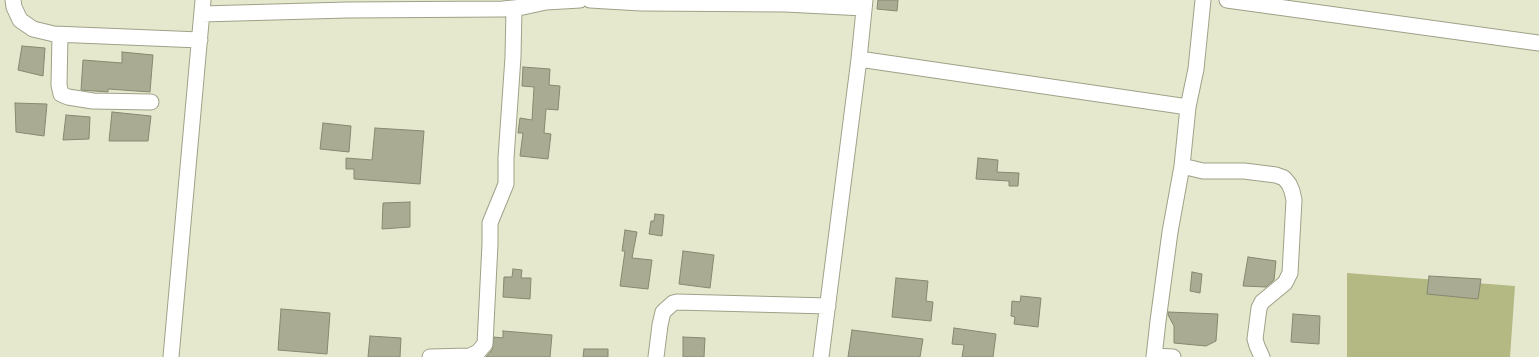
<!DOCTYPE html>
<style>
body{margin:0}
canvas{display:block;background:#e6e8ce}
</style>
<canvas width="1539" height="357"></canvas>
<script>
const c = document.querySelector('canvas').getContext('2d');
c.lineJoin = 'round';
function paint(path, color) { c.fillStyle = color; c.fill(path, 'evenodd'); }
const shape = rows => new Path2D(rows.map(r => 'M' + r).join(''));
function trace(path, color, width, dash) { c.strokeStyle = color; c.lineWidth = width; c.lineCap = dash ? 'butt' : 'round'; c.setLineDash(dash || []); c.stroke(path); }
const green = shape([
 [1347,273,1515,286,1510,357,1347,357]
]);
const building = shape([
 [878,0,898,0,897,11,877,9,878,0],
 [22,46,45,48,43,76,18,70,22,46],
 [122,52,153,55,150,92,108,89,108,92,81,90,83,60,122,63,122,52],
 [523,67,550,69,549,85,560,86,558,110,546,109,544,133,551,134,548,159,520,156,523,133,518,133,520,118,532,120,534,87,522,86,523,67],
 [15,103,47,104,44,136,16,132,15,103],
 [112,112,151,116,148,141,109,141,112,112],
 [66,115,90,117,89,139,63,140,66,115],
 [323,123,351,126,349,152,320,149,323,123],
 [375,128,424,131,420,184,354,179,354,169,346,169,346,158,372,160,375,128],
 [978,158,998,160,997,172,1019,173,1018,186,1009,186,1009,181,976,179,978,158],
 [410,202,410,227,382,229,383,203,410,202],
 [655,214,664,215,662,236,649,234,651,221,654,221,655,214],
 [625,230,637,232,632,258,652,260,648,289,620,286,625,251,622,251,625,230],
 [683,251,714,255,710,288,679,284,683,251],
 [1248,257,1276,261,1274,280,1266,287,1243,286,1248,257],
 [513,269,522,270,521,278,531,278,530,299,503,297,504,277,512,277,513,269],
 [1192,272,1202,274,1200,293,1190,291,1192,272],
 [1429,276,1481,279,1478,299,1427,294,1429,276],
 [896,278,928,281,926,301,933,302,931,321,892,317,896,278],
 [1021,296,1041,298,1038,327,1014,324,1015,317,1011,316,1012,301,1020,302,1021,296],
 [281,309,330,313,327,354,278,350,281,309],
 [1168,312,1218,314,1216,341,1206,346,1174,343,1174,326,1168,315,1168,312],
 [1293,314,1320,316,1319,344,1291,342,1293,314],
 [954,328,996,334,993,357,962,357,964,345,952,344,954,328],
 [852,330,923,339,920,357,848,357,852,330],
 [503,331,552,335,550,357,486,357,492,350,494,337,503,338,503,331],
 [370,336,401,338,400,357,368,357,370,336],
 [683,337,705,338,704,357,683,357,683,337],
 [584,349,608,349,608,357,583,357,584,349]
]);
const minor = shape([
 [13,0,14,7,20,20,33,29,54,34,200,40],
 [590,0,641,3,785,4,864,8],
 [1227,0,1539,43],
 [202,14,347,10,503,9,523,7,546,2,580,0],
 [60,35,59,85,61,94,68,97,93,101,151,102],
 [859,59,1188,107],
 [1182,166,1203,171,1244,171,1276,175,1284,178,1289,184,1292,191,1294,200,1290,273,1285,283,1262,302,1259,308,1255,339,1257,346,1262,357],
 [1154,356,1173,357],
 [171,357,203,0],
 [430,357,470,356,478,352,485,344,490,244,490,223,506,184,506,158,513,57,514,8],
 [656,357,660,325,663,312,673,303,677,302,828,306],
 [821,357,859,59,865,0],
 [1154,357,1158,321,1170,232,1182,166,1188,107,1196,69,1203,0]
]);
paint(green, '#b4b883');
paint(building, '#a9ab92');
trace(building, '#868870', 1);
trace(minor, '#9fa188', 17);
trace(minor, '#fff', 15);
</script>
